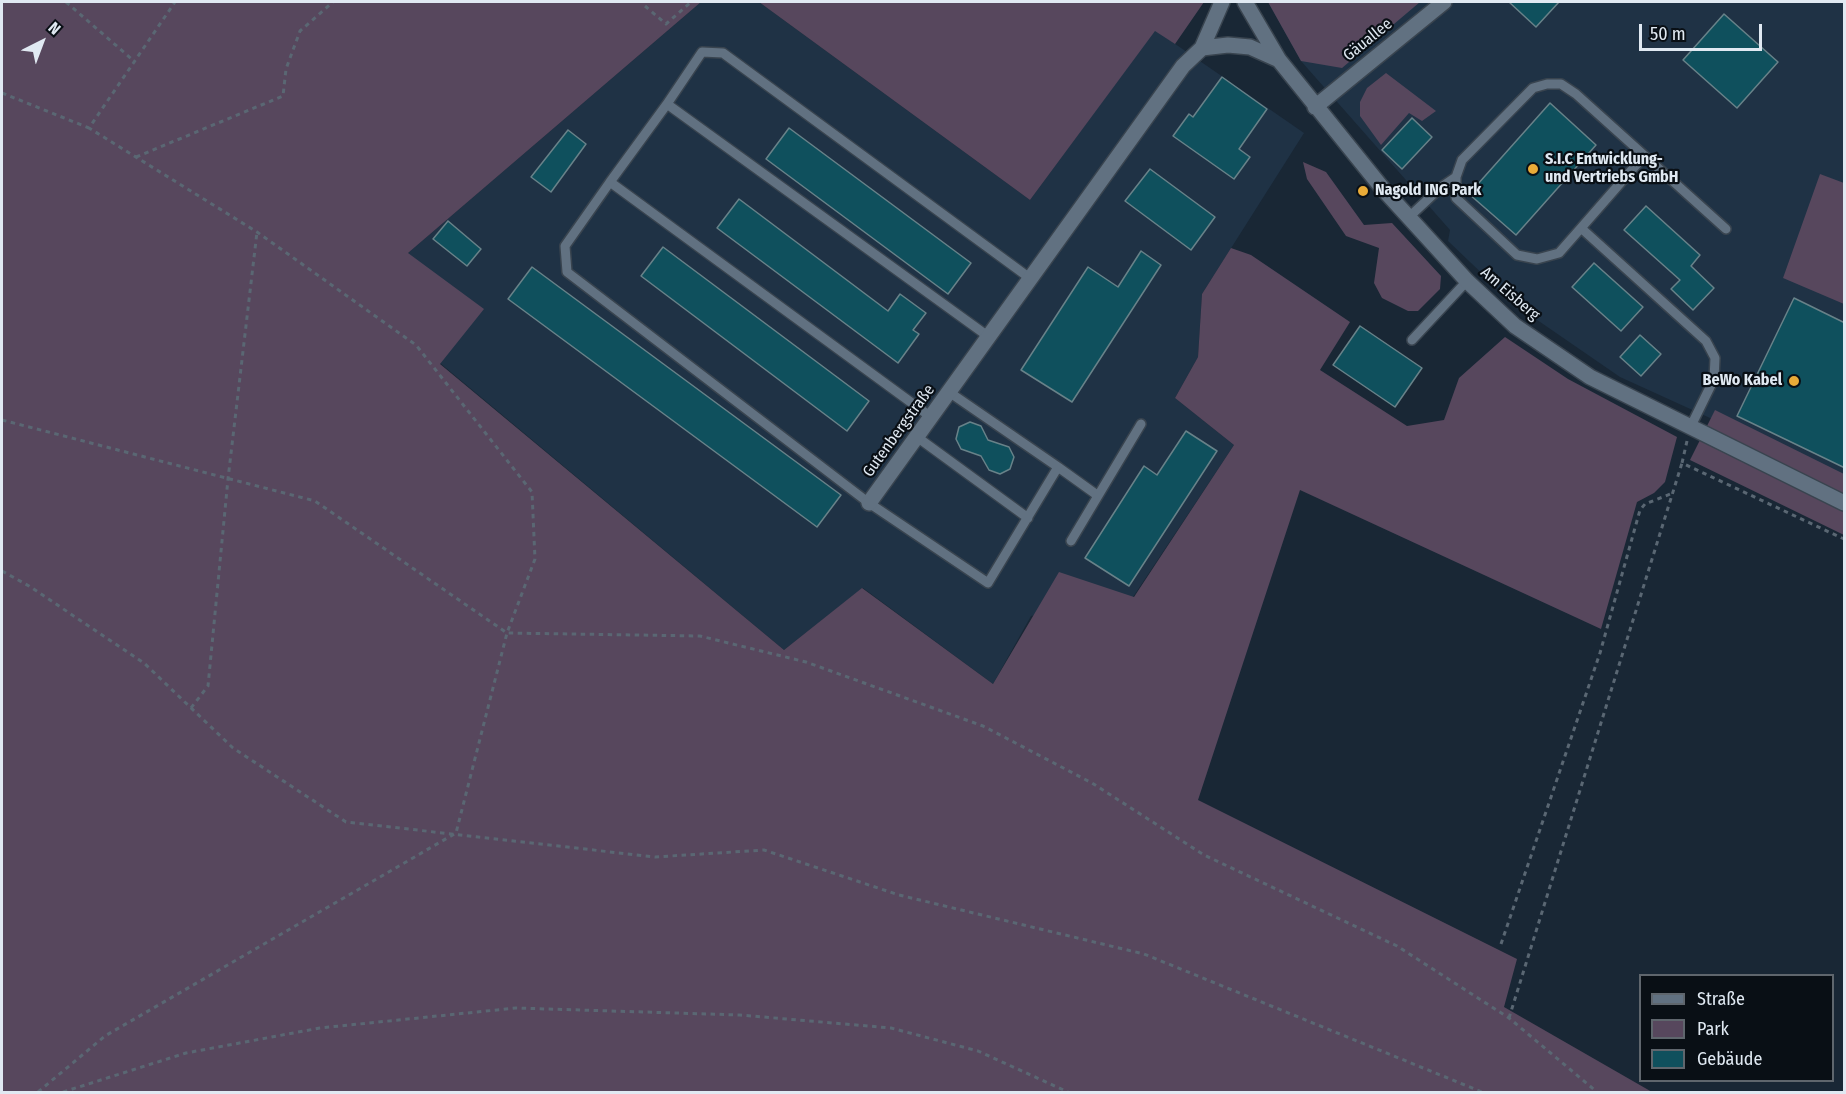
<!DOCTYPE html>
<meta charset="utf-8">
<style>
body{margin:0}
#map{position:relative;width:1846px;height:1094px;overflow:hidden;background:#192735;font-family:"Fira Sans Condensed",sans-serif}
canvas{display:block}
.frame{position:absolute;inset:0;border:3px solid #e0e9f2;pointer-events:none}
.legend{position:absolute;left:1639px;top:974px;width:195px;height:108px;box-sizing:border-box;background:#090f15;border:2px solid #5f666d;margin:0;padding:8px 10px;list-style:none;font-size:18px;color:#e0e9f2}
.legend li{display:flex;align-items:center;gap:12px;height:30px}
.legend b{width:30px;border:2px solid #5f666d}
.north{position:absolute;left:12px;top:12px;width:60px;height:60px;-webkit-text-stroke:4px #090f15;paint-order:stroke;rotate:42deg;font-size:16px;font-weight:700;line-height:24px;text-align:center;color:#e0e9f2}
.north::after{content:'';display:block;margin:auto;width:21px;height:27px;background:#e0e9f2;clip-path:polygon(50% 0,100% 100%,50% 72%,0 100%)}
.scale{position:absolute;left:1639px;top:24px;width:123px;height:27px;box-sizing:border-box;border:3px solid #e0e9f2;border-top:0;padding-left:8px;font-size:18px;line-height:21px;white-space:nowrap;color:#e0e9f2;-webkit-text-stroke:4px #090f15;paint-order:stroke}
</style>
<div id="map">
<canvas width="1846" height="1094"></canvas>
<div class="frame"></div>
<ul class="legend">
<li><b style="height:8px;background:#617181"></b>Straße</li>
<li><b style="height:16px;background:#57475d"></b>Park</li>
<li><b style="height:16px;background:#0f505d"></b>Gebäude</li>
</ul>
<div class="north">N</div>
<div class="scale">50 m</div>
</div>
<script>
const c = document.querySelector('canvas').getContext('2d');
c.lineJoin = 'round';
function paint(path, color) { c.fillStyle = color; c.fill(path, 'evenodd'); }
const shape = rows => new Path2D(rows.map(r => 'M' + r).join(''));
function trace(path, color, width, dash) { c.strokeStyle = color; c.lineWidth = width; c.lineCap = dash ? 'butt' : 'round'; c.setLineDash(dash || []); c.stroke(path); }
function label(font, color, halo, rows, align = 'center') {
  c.font = font + ' "Fira Sans Condensed",sans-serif'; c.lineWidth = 4.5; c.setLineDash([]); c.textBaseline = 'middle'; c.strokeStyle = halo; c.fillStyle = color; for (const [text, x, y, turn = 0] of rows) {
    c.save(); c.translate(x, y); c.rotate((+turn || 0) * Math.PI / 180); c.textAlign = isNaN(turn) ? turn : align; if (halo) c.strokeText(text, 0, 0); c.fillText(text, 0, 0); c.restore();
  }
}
const built = shape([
 [701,2,759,2,1030,200,1155,30,1304,133,1202,294,1198,357,1175,398,1234,445,1133,597,1031,616,993,684,863,588,784,650,440,363,408,253],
 [1268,2,1844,2,1844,479,1620,377,1514,304,1448,241,1450,230,1301,61]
]);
const green = shape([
 [2,2,701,2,408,253,484,309,440,364,784,650,862,588,993,684,1059,572,1134,597,1234,445,1175,398,1198,357,1202,294,1231,248,1251,255,1350,322,1320,370,1407,426,1444,420,1459,378,1505,337,1568,379,1677,437,1665,482,1654,493,1637,502,1601,629,1300,490,1198,800,1517,959,1504,1007,1652,1092,2,1092],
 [759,2,1204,2,1175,44,1155,31,1030,200],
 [1268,2,1420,2,1342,68,1301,61],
 [1386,73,1436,111,1422,121,1409,113,1381,145,1360,116,1360,102,1367,88],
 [1303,162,1326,172,1364,225,1392,223,1441,276,1440,289,1418,311,1408,311,1382,298,1374,283,1379,248,1346,236,1307,179],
 [1820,174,1844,183,1844,304,1783,278],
 [1715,410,1844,474,1844,535,1690,460]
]);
const building = shape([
 [1509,2,1559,2,1536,27,1509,2],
 [1724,14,1778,62,1737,108,1683,60,1724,14],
 [1222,77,1267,109,1239,149,1250,157,1234,179,1173,136,1189,114,1193,117,1222,77],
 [1550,103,1596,145,1516,235,1469,194,1550,103],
 [1412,118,1432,137,1402,169,1382,150,1412,118],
 [789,128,971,263,948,294,766,159,789,128],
 [568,130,586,144,551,192,531,177,568,130],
 [1150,169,1215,217,1191,250,1125,201,1150,169],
 [739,199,888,311,900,294,926,313,913,330,919,334,898,363,717,228,739,199],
 [1646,206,1700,255,1691,266,1714,288,1693,310,1671,289,1680,280,1624,230,1646,206],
 [448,221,481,249,467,266,433,239,448,221],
 [663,247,869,401,847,431,641,276,663,247],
 [1141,251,1161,265,1072,402,1021,370,1088,267,1118,287,1141,251],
 [1594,263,1643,307,1621,331,1572,287,1594,263],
 [532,267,841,495,817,527,508,299,532,267],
 [1794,298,1845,323,1845,468,1737,416,1794,298],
 [1360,326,1422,368,1395,407,1333,365,1360,326],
 [1640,335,1661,354,1641,376,1620,357,1640,335],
 [970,422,981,426,988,440,1009,447,1014,457,1010,469,1000,474,989,470,981,456,961,449,956,439,959,427,970,422],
 [1186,431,1217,451,1129,586,1085,558,1144,466,1157,475,1186,431]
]);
const path = shape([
 [66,2,134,61],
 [645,6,666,24,691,2],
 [2,93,89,128],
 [136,157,283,96,286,69,300,31,333,2],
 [2,420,315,501,507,633,700,636,806,662,983,726,1092,783,1204,855,1397,946,1509,1018,1597,1092],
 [1687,441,1682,463,1844,539],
 [2,571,29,586,144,663,233,748,346,822,655,857,764,850,899,895,1144,954,1482,1092],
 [191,708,208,686,228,479,257,232],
 [1501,944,1600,653,1640,510,1645,504,1673,493],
 [1509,1018,1682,463],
 [38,1092,105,1036,456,833,507,633,535,559,532,492,416,345,257,232,89,128,175,2],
 [63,1092,186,1053,320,1028,516,1008,740,1015,891,1028,978,1051,1068,1092]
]);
const lane = shape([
 [667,104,610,182,931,417],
 [610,182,565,246,567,272,869,503,988,583,1058,467,949,392],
 [1408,218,1440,188,1456,177],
 [1581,228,1644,156],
 [989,337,667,104,702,52,723,53,1031,279],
 [1412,340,1467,281],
 [1690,428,1714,379,1715,358,1706,341,1581,228,1559,253,1537,259,1517,255,1456,198,1456,177,1462,160,1533,88,1547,84,1561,84,1576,94,1726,229],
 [917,437,1028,518],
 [1058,467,1097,495],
 [1071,541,1141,424]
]);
const street = shape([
 [1245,2,1279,60,1383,189,1467,281,1515,326,1590,377,1844,503],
 [1202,48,1228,45,1250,47,1279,60],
 [1315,107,1444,2],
 [869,503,1183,66,1202,48,1222,2]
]);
const markers = [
 [1533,169,6,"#e9ab38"],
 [1363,191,6,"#e9ab38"],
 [1794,381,6,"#e9ab38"]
];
const streetNames = [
 ["Gäuallee",1368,40,-39],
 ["Am Eisberg",1510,294,41],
 ["Gutenbergstraße",899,431,-54]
];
const poiNames = [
 ["S.I.C Entwicklung-",1545,160],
 ["und Vertriebs GmbH",1545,178],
 ["Nagold ING Park",1375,191],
 ["BeWo Kabel",1782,381,"right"]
];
paint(built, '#1f3245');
paint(green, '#57475d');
paint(building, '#0f505d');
trace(building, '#688289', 1.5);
trace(lane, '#39444f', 12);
trace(street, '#39444f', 18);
trace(path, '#5a6773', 3, [4.5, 4.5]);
trace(lane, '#617181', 9);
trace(street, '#617181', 15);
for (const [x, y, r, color] of markers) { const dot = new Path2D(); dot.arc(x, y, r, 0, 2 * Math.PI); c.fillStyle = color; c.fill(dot); trace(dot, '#090f15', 2); }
label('16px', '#e0e9f2', '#090f15', streetNames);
label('bold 16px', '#e0e9f2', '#090f15', poiNames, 'left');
</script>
